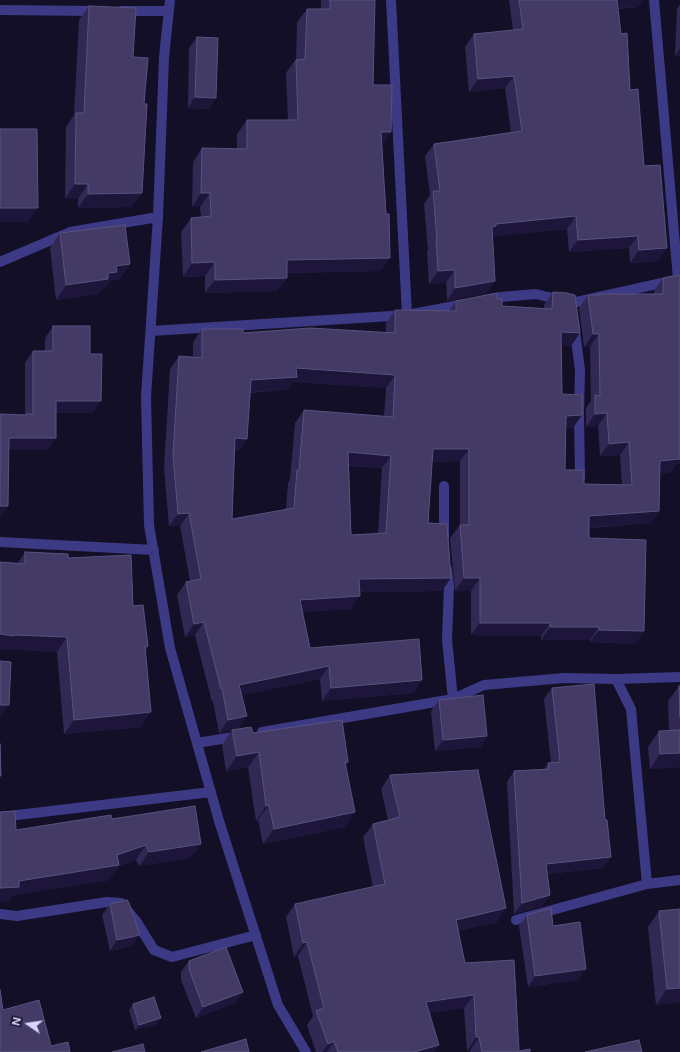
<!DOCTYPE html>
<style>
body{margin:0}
#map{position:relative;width:680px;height:1052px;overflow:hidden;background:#130f26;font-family:Inter,sans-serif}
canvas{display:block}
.north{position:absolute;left:8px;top:1004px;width:40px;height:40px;-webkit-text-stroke:3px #130f26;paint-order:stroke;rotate:283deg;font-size:11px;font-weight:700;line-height:16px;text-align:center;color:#d9d4ff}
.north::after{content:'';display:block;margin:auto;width:14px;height:18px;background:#d9d4ff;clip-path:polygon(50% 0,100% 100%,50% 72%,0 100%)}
</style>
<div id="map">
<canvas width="680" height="1052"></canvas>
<div class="north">N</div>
</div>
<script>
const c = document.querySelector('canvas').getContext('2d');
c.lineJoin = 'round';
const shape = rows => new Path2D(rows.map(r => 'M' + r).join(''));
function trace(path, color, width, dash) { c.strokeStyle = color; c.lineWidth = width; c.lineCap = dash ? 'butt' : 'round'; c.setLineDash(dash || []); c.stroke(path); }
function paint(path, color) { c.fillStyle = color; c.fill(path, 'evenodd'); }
const minor = shape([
 [170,0,164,57,158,217,146,397,149,525,170,648,219,821,278,1005,306,1052],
 [391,0,407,315],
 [654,0,678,279],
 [0,10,98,11],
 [122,11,169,11],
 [0,262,70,232,158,217],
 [485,300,501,297,536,294,572,303,680,279],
 [574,324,580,370,579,414,580,477],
 [151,331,407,315,465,304],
 [444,537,444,486],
 [0,542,154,550],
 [447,569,449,586,447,640,453,699],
 [616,679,631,709,647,884,680,880],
 [262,732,453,699,484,685,564,678,616,679,680,677],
 [197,743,240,736],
 [0,817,211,792],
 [0,914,17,916,107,902,121,903,136,921,154,950,172,957,256,935],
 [516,920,647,884]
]);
const wall = shape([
 [321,0,375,0,373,85,382,145,386,214,390,258,380,271,287,273,287,278,277,291,205,293,205,276,183,277,181,232,191,218,201,217,200,207,192,207,193,162,202,148,237,149,237,134,247,120,288,120,286,73,296,59,297,22,307,9,321,9],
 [509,0,643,0,638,7,618,9,621,34,630,90,644,166,658,261,630,263,629,248,569,252,567,229,493,236,487,293,447,301,446,282,429,284,427,251,428,250,424,204,430,195,425,156,434,144,511,132,505,88,469,92,465,47,474,34,513,30],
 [680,4,680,56,675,56,677,9],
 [89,6,133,57,132,207,78,208,78,199,65,199,66,127,74,115,79,20],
 [197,37,216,98,209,109,188,108,189,48],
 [60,233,130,264,120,279,111,280,106,287,103,288,98,294,56,300,50,248],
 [663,278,680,464,677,464,671,472,660,473,659,511,650,523,589,528,589,538,644,631,635,644,590,642,590,640,541,640,541,636,471,635,471,591,455,591,450,538,460,525,460,461,432,462,428,523,442,591,360,592,351,609,302,612,310,648,422,680,413,693,322,701,320,679,242,695,238,729,253,733,348,762,346,764,345,827,263,844,258,820,256,821,248,767,226,771,222,745,232,730,219,733,213,701,212,702,195,635,185,637,177,595,186,582,190,581,180,526,169,526,164,468,170,369,179,356,193,357,193,342,202,329,243,333,386,333,386,323,395,310,449,311,456,301,497,299,502,306,544,309,544,305,553,292,571,346,562,345,562,394,582,415,573,428,566,428,565,470,584,484,622,484,620,455,600,456,598,426,586,427,586,408,591,401,590,347,584,347,579,308,588,295,598,295,599,294,654,294,654,291],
 [293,382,386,388,384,416,304,410,295,423,290,479,288,483,286,510,232,519,235,451,238,451,247,439,250,393,288,389],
 [349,466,382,468,378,534,351,535],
 [53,326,90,354,93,413,56,413,56,438,47,450,9,450,8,506,0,517,0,414,25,415,25,363,33,351,45,351,45,338],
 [25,552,68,558,133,606,148,646,146,650,141,727,64,734,57,652,5,649,4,650,0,650,0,562,18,563],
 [679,686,680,686,680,767,650,769,648,747,659,731,669,731,668,701],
 [552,688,603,868,547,874,550,895,542,906,514,914,507,782,514,771,544,769,548,763,551,763,544,699],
 [439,700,487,736,480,747,435,751,431,711],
 [390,775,497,922,458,931,465,963,519,1051,530,1052,470,1052,470,1051,467,1051,464,1008,430,1013,434,1052,316,1052,307,1025,313,1016,298,956,294,957,286,917,295,904,373,887,363,837,373,824,388,820,381,789],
 [112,819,201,844,190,858,139,866,136,860,119,866,109,880,13,895,9,901,16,830],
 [110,904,132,946,110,951,102,915],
 [680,909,680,1002,656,1005,648,927,659,911],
 [527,915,578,980,528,987,519,926],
 [189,961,243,992,235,1003,196,1018,181,980,181,972],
 [133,1004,157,1024,135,1030,129,1010]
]);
const shadedWall = shape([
 [615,0,643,0,638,7,608,9],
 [680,48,680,56,675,56],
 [514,76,505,88,469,92,478,79],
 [195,97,216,98,209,109,188,108],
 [381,132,391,132,382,145],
 [75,184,88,184,78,199,65,199],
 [142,193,132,207,78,208,88,194],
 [201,193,210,193,200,207,192,207],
 [0,208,38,208,28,222,0,222],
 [576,216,567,229,489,237,492,227,496,224],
 [638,236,629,248,569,252,578,240],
 [667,248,658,261,630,263,639,250],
 [390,258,380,271,277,273,287,260],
 [215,262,205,276,183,277,192,263],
 [130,264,120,279,111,280,106,287,103,288,98,294,56,300,66,285,108,273,116,266],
 [455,270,446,282,429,284,438,271],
 [287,278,277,291,205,293,215,280],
 [495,281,487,293,447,301,455,288],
 [561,332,580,333,571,346,552,345],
 [593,334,599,334,590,347,584,347],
 [296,368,395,375,386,388,293,382,288,389,242,393,251,380],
 [56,401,101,401,93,413,48,413],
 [607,413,598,426,586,427,595,414],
 [582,415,573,428,557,429,566,416],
 [9,438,56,438,47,450,1,450],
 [235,438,247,439,238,451,226,451],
 [629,442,620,455,600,456,609,444],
 [433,449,469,449,460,461,424,462],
 [679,451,680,451,680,464,677,464,671,472,651,474,660,461],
 [348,452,391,456,382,468,339,465],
 [0,506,8,506,0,517],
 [659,511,650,523,580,528,589,516],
 [189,513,180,526,169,526,178,514],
 [451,578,442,591,350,592,359,579],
 [464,578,480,578,471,591,455,591],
 [360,596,351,609,291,613,300,600],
 [204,622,195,635,185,637,194,624],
 [480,623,550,623,541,636,471,635],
 [550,627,599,627,590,640,541,640],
 [599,630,644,631,635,644,590,642],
 [0,634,67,637,57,652,5,649,4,650,0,650],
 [329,666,320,679,230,698,239,685],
 [422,680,413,693,322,701,331,688],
 [0,705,9,705,1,716,0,716],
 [151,712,141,727,64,734,74,720],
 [247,716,238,729,219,733,228,720],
 [487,736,480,747,435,751,443,740],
 [259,752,248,767,226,771,237,756],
 [680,753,680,767,650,769,660,754],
 [269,805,258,820,256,821,266,806],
 [355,812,345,827,263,844,274,829],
 [201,844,190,858,139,866,149,852],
 [146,845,136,860,119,866,109,880,13,895,9,901,0,902,0,888,19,881,117,855],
 [611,857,603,868,539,875,546,864],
 [550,895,542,906,514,914,522,903],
 [506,908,497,922,446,934,456,920],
 [140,935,132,946,110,951,117,940],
 [307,942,298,956,294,957,303,943],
 [586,969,578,980,528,987,535,976],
 [680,988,680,1002,656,1005,667,989],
 [243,992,235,1003,196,1018,203,1007],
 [474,995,464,1008,417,1015,426,1002],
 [161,1018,157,1024,135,1030,139,1025],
 [476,1037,479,1037,470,1051,467,1051],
 [334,1041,327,1052,322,1052,328,1044],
 [439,1045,434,1052,414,1052]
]);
const building = shape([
 [330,0,375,0,373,85,392,85,391,132,381,132,386,214,389,214,390,258,287,260,287,278,215,280,215,262,192,263,191,218,211,216,210,193,201,193,202,148,247,149,247,120,298,120,296,60,305,59,307,9,330,9,330,0],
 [519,0,617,0,621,34,627,33,630,90,638,89,644,166,660,165,667,248,639,250,638,236,578,240,576,216,496,224,496,226,492,227,495,281,455,288,455,270,438,271,436,239,437,239,433,191,440,191,434,144,522,131,514,76,478,79,474,34,523,29,519,0],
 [89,6,136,8,133,57,148,58,144,104,147,104,142,193,88,194,88,184,75,184,76,113,84,113,89,6],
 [197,37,218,38,216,98,195,97,197,37],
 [0,129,37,129,38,208,0,208,0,129],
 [125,225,130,264,116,266,117,272,108,273,108,279,66,285,60,233,125,225],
 [680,275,680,451,679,451,680,459,660,461,659,511,589,516,589,538,646,540,644,631,599,630,599,627,550,627,550,623,480,623,480,578,464,578,460,525,469,525,469,449,433,449,428,523,447,524,451,578,359,579,360,596,300,600,310,648,419,639,422,680,331,688,329,666,239,685,247,716,228,720,222,688,221,689,204,622,194,624,186,582,201,579,189,513,178,514,173,455,179,356,202,358,202,329,243,329,243,333,310,328,395,333,395,310,456,311,456,301,497,293,497,299,502,299,502,306,552,309,553,292,567,293,575,295,580,333,561,332,562,394,582,395,582,415,566,416,565,470,584,470,584,484,632,485,629,442,609,444,607,413,595,414,595,395,600,396,599,334,593,334,588,295,599,295,599,294,663,294,663,278,680,275],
 [296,368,395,375,393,417,304,410,299,470,297,470,294,508,232,519,235,438,247,439,251,380,297,377,296,368],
 [348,452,391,456,386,533,351,535,348,452],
 [53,326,90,326,90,354,102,354,101,401,56,401,56,438,9,438,8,506,0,506,0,414,26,415,26,414,33,414,33,351,53,351,53,326],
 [25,552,68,554,68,558,131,555,133,606,143,605,148,646,145,646,151,712,74,720,67,637,14,635,14,636,0,634,0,562,25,564,25,552],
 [0,661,11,662,9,705,0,705,0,661],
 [594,684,605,820,607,820,611,857,546,864,550,895,522,903,514,771,549,769,548,763,560,762,552,688,594,684],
 [679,686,680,686,680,717,679,686],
 [483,695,487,736,443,740,439,700,483,695],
 [342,720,348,762,345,762,355,812,274,829,269,805,266,806,259,752,237,756,232,730,251,727,253,733,342,720],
 [680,730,680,753,660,754,659,731,680,730],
 [0,744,1,776,0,776,0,744],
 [478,770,506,908,456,920,465,963,514,960,519,1051,530,1049,530,1052,482,1052,479,1037,476,1037,474,995,426,1002,439,1045,414,1052,338,1052,334,1041,328,1044,316,1011,324,1008,307,942,303,943,295,904,385,884,373,824,400,817,390,775,478,770],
 [195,806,201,844,149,852,146,845,117,855,119,865,19,881,19,887,0,888,0,812,15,811,16,830,111,815,112,819,195,806],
 [127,900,129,903,140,935,117,940,110,904,127,900],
 [551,908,553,926,580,922,586,969,535,976,527,915,551,908],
 [680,909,680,988,667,989,659,911,680,909],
 [226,947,243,992,203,1007,189,969,189,961,226,947],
 [0,990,3,1010,39,1000,51,1046,68,1042,70,1052,0,1052,0,990],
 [154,997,161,1018,139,1025,133,1004,154,997],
 [246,1039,249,1052,201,1052,246,1039],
 [639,1040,642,1052,585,1052,639,1040],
 [143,1044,145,1052,112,1052,143,1044]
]);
trace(minor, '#3d3a85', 10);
paint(wall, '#312854');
paint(shadedWall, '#1d163a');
paint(building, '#433a66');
trace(building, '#5a527e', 1);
</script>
